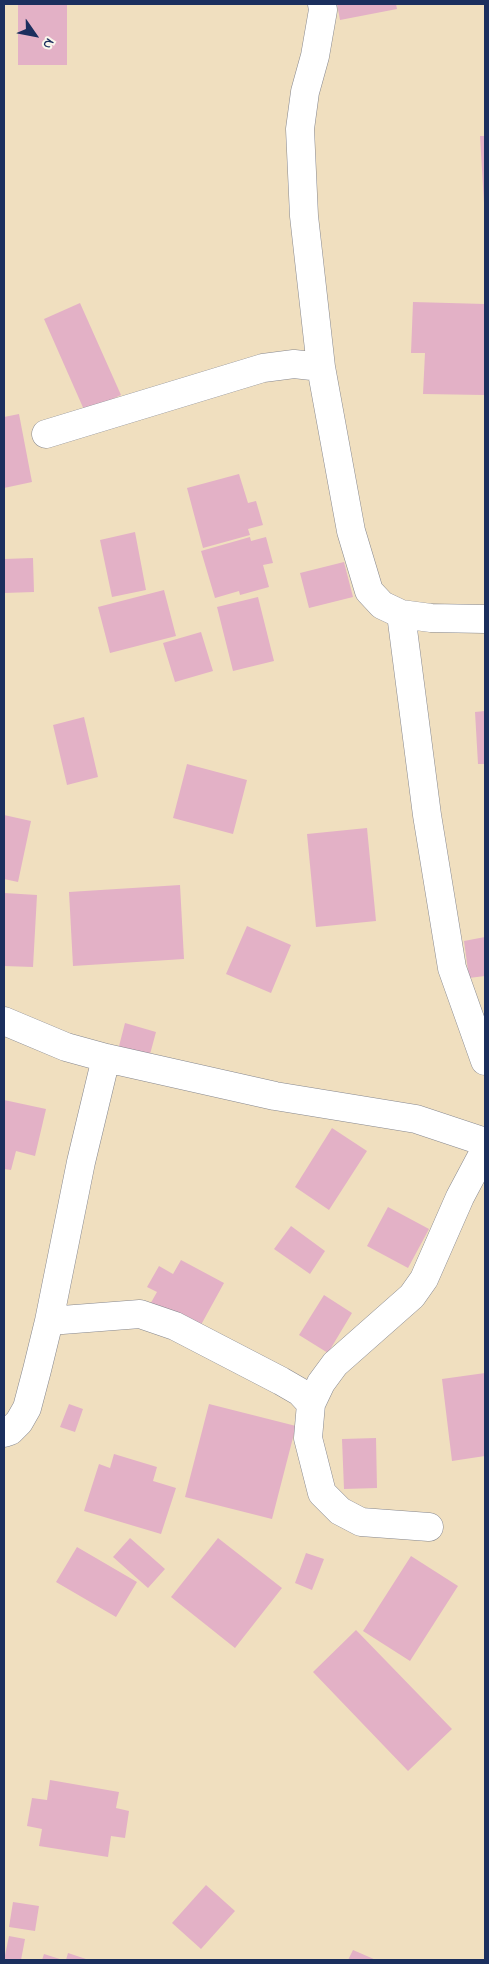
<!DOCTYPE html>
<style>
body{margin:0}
#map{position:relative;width:489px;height:1964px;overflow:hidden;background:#f0dfbf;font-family:"Indie Flower",sans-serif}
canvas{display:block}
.frame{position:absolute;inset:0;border:5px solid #1b2f5e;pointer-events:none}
.north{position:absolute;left:10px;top:10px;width:50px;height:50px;-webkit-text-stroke:4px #fbf7ec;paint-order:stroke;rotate:123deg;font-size:14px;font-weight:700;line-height:20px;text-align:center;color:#1b2f5e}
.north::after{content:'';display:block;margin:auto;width:18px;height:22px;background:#1b2f5e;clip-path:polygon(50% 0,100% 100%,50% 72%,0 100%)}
</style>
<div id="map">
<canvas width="489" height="1964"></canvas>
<div class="frame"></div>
<div class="north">N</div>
</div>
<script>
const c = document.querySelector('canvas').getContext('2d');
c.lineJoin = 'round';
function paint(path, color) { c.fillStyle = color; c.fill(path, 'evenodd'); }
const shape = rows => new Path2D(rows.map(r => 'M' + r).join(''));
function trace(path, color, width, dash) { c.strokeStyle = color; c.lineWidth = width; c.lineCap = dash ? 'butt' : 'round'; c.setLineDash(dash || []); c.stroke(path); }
const building = shape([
 [18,4,67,4,67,65,18,65],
 [337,4,396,4,397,9,340,20],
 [480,136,485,136,485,203,484,203],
 [413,302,485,304,484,395,423,394,425,353,411,353],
 [80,303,121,395,85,412,44,319],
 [19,414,32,482,4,488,4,417],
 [239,474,248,503,256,501,263,525,248,529,250,535,203,548,187,488],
 [135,532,146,590,112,597,100,540],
 [250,537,251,541,266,537,273,563,263,565,269,587,240,595,239,591,215,598,201,551],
 [33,558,34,592,4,593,4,559],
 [344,562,353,597,309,608,300,573],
 [164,590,176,636,110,653,98,607],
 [258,597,274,661,233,671,217,607],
 [201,632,213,671,175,682,163,643],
 [485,711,485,764,478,764,475,712],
 [84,717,98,777,67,785,53,725],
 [187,764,247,780,233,834,173,818],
 [4,815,31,821,18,882,4,879],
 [367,828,376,921,316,927,307,834],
 [180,885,184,959,73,966,69,892],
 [4,893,37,895,33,967,4,966],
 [247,926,291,945,271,993,226,974],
 [485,937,485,976,469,978,464,941],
 [125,1023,156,1032,149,1058,118,1050],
 [4,1100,46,1109,35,1156,16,1151,11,1170,4,1169],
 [332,1128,367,1151,329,1210,295,1187],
 [388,1207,429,1229,408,1268,367,1246],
 [291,1226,325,1251,310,1274,274,1249],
 [181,1260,224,1283,196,1334,148,1308,157,1292,147,1287,159,1266,173,1274],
 [324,1295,352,1313,328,1353,299,1335],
 [485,1373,485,1456,452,1461,442,1379],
 [69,1404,83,1409,75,1432,60,1427],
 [209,1404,296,1426,272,1519,185,1497],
 [376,1438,377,1488,344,1489,342,1439],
 [114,1454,157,1467,153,1481,176,1488,161,1534,84,1511,99,1464,110,1468],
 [130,1538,165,1569,148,1588,113,1557],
 [218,1538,282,1588,235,1648,171,1597],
 [77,1547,137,1582,116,1617,56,1582],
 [306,1553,324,1559,312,1590,295,1583],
 [411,1556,458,1586,410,1661,363,1631],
 [356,1630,452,1729,408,1771,313,1672],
 [50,1780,119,1792,116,1808,129,1811,125,1838,111,1836,108,1857,39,1846,42,1829,27,1826,32,1798,47,1800],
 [206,1885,235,1911,201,1949,172,1923],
 [13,1902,39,1906,35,1931,9,1927],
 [9,1936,25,1939,21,1960,4,1960],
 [353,1950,376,1960,348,1960],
 [68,1953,89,1960,66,1960],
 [44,1954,63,1960,42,1960]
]);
const minor = shape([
 [322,4,323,10,315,56,305,92,300,129,304,216,321,367,351,531,369,591,382,605,401,614,431,618,485,619],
 [46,434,263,368,294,364,321,367],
 [401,614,427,815,452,968,485,1061],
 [4,1021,66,1047,106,1058,275,1096,416,1119,485,1142],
 [49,1321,140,1314,175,1326,281,1381,300,1392,311,1404],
 [4,1433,10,1431,19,1422,27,1408,37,1370,49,1321,81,1162,106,1058],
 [429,1527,361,1522,340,1511,322,1493,308,1438,311,1404,321,1383,335,1364,412,1296,424,1279,460,1197,485,1150]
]);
paint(building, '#e3b1c6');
trace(minor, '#86878e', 29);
trace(minor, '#fff', 28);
</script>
